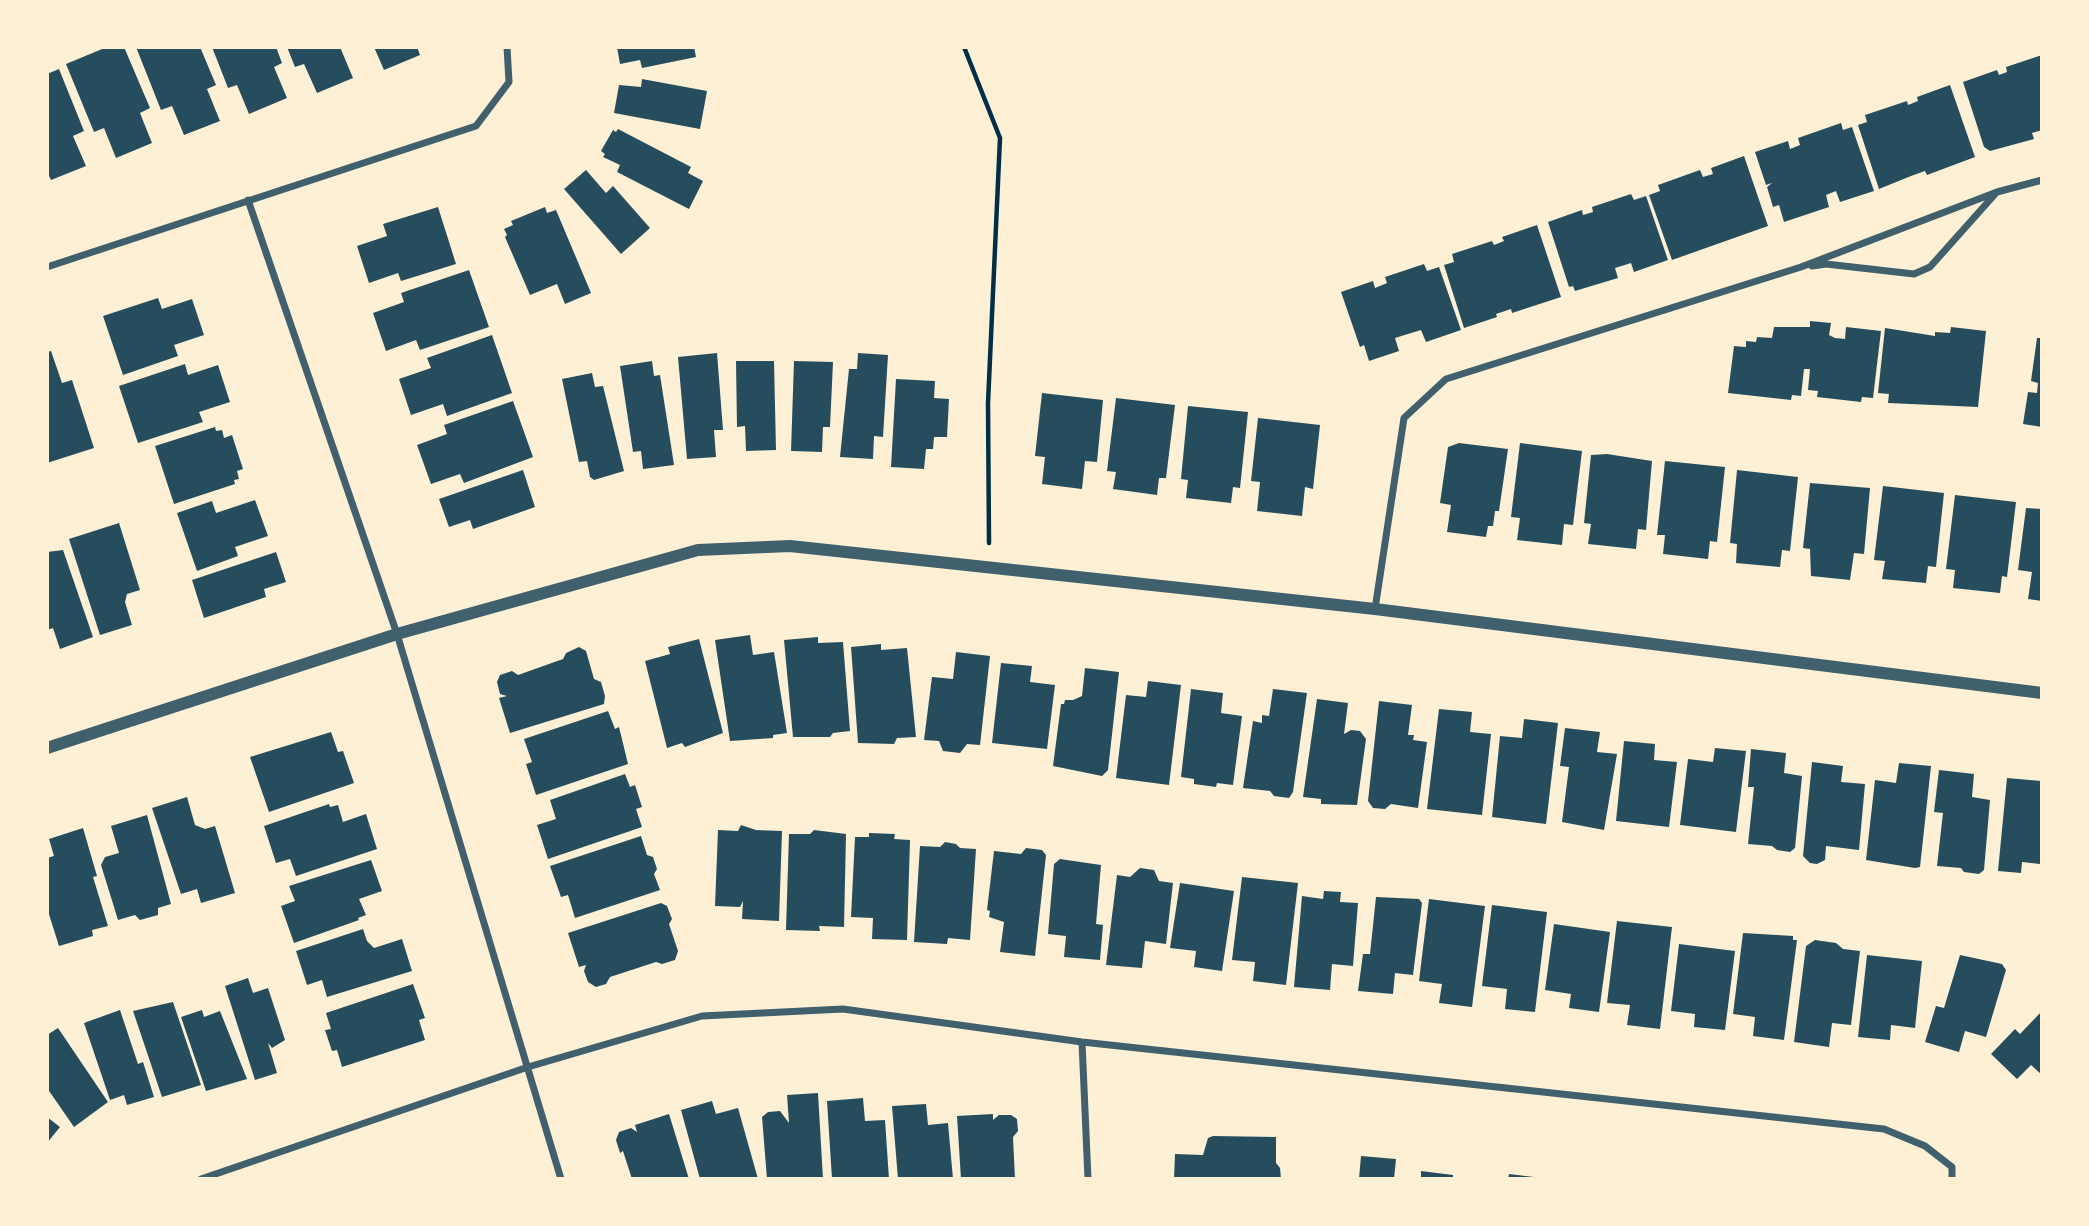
<!DOCTYPE html>
<style>
body{margin:0}
#map{position:relative;width:2089px;height:1226px;overflow:hidden;background:#fdf0d5;font-family:Ubuntu,sans-serif}
canvas{display:block}
.frame{position:absolute;inset:0;border:49px solid #fdf0d5;pointer-events:none}
</style>
<div id="map">
<canvas width="2089" height="1226"></canvas>
<div class="frame"></div>
</div>
<script>
const c = document.querySelector('canvas').getContext('2d');
c.lineJoin = 'round';
function paint(path, color) { c.fillStyle = color; c.fill(path, 'evenodd'); }
const shape = rows => new Path2D(rows.map(r => 'M' + r).join(''));
function trace(path, color, width, dash) { c.strokeStyle = color; c.lineWidth = width; c.lineCap = dash ? 'butt' : 'round'; c.setLineDash(dash || []); c.stroke(path); }
const building = shape([
 [107,47,124,47,150,108,140,113,152,143,116,158,104,128,94,132,66,64],
 [136,47,200,47,216,85,207,89,220,121,184,135,172,106,161,110],
 [212,47,276,47,282,63,274,67,287,98,249,114,237,85,228,88],
 [287,47,340,47,353,78,317,93,304,64,295,67],
 [374,47,417,47,420,55,384,70],
 [617,47,694,47,696,57,642,68,640,60,620,64],
 [2042,55,2042,130,2032,133,2034,139,1990,151,1984,147,1963,82,1997,70,1999,75,2007,72,2006,67],
 [59,69,84,131,73,136,86,166,51,180,47,172,47,74],
 [642,79,707,91,700,129,614,113,619,85,641,87],
 [1950,85,1975,157,1927,175,1925,171,1911,176,1879,189,1858,125,1867,122,1865,115,1907,101,1908,105,1918,101,1917,97],
 [1841,123,1843,130,1852,127,1874,191,1840,202,1836,191,1826,195,1829,207,1784,222,1779,205,1773,207,1767,187,1772,183,1766,185,1755,152,1788,141,1790,149,1800,145,1798,138],
 [618,129,691,167,688,173,703,181,689,209,617,172,620,165,603,157,605,154,601,151,613,130,616,132],
 [1744,156,1768,226,1672,260,1649,195,1660,191,1658,185,1700,170,1703,177,1713,174,1711,168],
 [586,170,606,193,613,186,650,228,621,254,564,189],
 [1631,194,1634,200,1646,196,1668,260,1634,272,1631,263,1615,268,1618,278,1575,291,1573,286,1569,287,1548,222,1582,210,1583,215,1593,212,1592,207],
 [438,207,456,264,401,281,398,273,369,283,357,246,387,236,383,224],
 [545,207,547,213,556,210,591,293,565,304,557,284,530,295,505,237,507,235,504,229,513,225,511,221],
 [1537,225,1561,297,1512,313,1511,309,1496,314,1497,317,1464,328,1444,265,1454,262,1452,254,1492,241,1494,245,1504,241,1502,237],
 [1424,264,1427,271,1439,267,1461,330,1426,342,1421,330,1395,338,1399,351,1369,361,1364,345,1360,347,1341,292,1373,281,1375,288,1387,283,1385,277],
 [469,270,489,327,420,350,416,340,386,351,373,313,404,302,401,293],
 [158,298,162,309,192,299,204,335,174,345,178,356,123,375,103,316],
 [1810,321,1831,323,1829,335,1835,338,1845,339,1846,327,1881,331,1873,398,1862,397,1861,402,1817,397,1818,391,1808,390,1810,369,1804,369,1801,396,1792,395,1791,400,1728,393,1734,346,1746,347,1746,341,1756,342,1757,337,1772,338,1774,327,1810,327],
 [1951,327,1986,331,1978,407,1888,403,1889,394,1878,393,1885,328,1935,336,1935,332,1950,333],
 [492,335,512,393,447,416,443,404,411,415,399,379,431,368,427,358],
 [2037,338,2042,338,2042,427,2023,424,2028,392,2037,393,2038,383,2031,381],
 [51,351,62,383,72,380,94,448,47,463,47,352],
 [717,353,723,430,714,430,716,457,687,459,678,357],
 [858,353,888,355,883,437,874,436,873,459,840,457,849,369,857,369],
 [652,361,654,376,660,375,674,465,643,469,641,451,633,452,620,366],
 [736,361,774,361,776,450,746,451,745,426,737,427],
 [794,361,833,362,830,427,823,427,822,452,791,451],
 [185,364,188,375,218,365,230,402,199,412,203,422,138,443,119,386],
 [592,373,595,387,603,386,624,471,594,480,590,477,587,461,579,462,562,379],
 [896,379,935,381,934,398,949,399,947,437,934,437,933,449,926,449,924,469,891,467],
 [1042,393,1103,400,1097,462,1085,461,1082,489,1042,484,1045,457,1035,456],
 [1116,398,1175,405,1166,478,1159,478,1157,495,1113,489,1116,472,1107,471],
 [513,401,533,457,464,483,460,474,431,484,417,445,447,434,444,425],
 [1188,406,1248,412,1240,488,1233,487,1231,503,1186,498,1188,480,1181,479],
 [1258,418,1320,425,1313,489,1305,487,1302,516,1257,511,1260,482,1251,481],
 [215,427,216,431,222,430,224,438,232,435,243,469,237,471,239,479,234,480,235,484,174,504,155,446],
 [1459,443,1508,449,1499,511,1495,511,1493,526,1488,526,1486,537,1447,532,1451,505,1440,503,1448,447],
 [1520,443,1582,451,1573,525,1564,524,1562,545,1517,540,1520,518,1511,517],
 [1607,454,1652,461,1646,530,1638,529,1636,549,1588,544,1591,524,1584,523,1591,455],
 [1665,461,1725,467,1717,542,1710,541,1708,559,1663,554,1665,535,1657,535],
 [523,470,535,507,473,529,470,520,449,527,439,499],
 [1737,470,1798,477,1790,551,1782,550,1780,567,1736,563,1737,544,1730,543],
 [1810,483,1870,488,1864,554,1854,553,1850,580,1811,576,1810,549,1803,548],
 [1883,486,1944,493,1936,567,1928,566,1926,583,1882,579,1885,561,1874,560],
 [1955,495,2016,502,2007,577,2002,576,2000,593,1953,588,1955,570,1946,569],
 [255,500,268,536,235,547,238,556,197,571,177,513,212,501,216,513],
 [2026,508,2042,509,2042,601,2028,599,2032,572,2018,570],
 [119,523,140,590,127,594,125,602,132,625,100,635,69,539],
 [63,550,93,637,60,649,53,628,47,630,47,552],
 [276,552,286,582,264,589,266,597,204,618,192,580],
 [750,635,753,655,774,652,787,733,773,735,773,738,730,741,715,640],
 [818,637,818,643,843,642,850,731,833,733,830,737,793,737,784,640],
 [699,639,723,733,685,747,682,743,667,748,645,661,670,654,668,647],
 [881,644,881,650,907,648,916,737,897,738,894,744,858,743,851,647],
 [579,647,586,651,594,679,601,682,605,696,604,704,510,733,499,698,507,696,500,694,497,682,500,675,512,671,518,675,563,659,566,653],
 [956,652,990,656,980,745,967,744,960,753,943,751,939,741,924,740,932,677,953,679],
 [1001,663,1032,666,1030,682,1055,685,1047,749,992,743],
 [1085,668,1119,672,1108,770,1102,776,1053,766,1061,704,1064,704,1065,700,1073,700,1082,696],
 [1148,681,1181,685,1169,785,1116,778,1126,695,1146,697],
 [1191,689,1223,693,1221,713,1242,716,1233,785,1217,783,1216,787,1194,784,1194,779,1181,777],
 [1273,689,1307,693,1293,792,1289,798,1274,796,1270,791,1243,788,1253,721,1262,723,1262,715,1269,716],
 [1317,699,1348,703,1344,734,1351,730,1360,731,1366,739,1357,805,1321,804,1321,799,1303,797],
 [1379,701,1412,705,1408,735,1414,735,1413,740,1427,742,1418,808,1391,804,1385,809,1373,808,1368,801],
 [1439,709,1472,712,1470,732,1491,734,1482,815,1427,809],
 [608,711,615,729,619,727,628,764,536,795,526,764,532,762,524,739],
 [1524,719,1558,723,1546,824,1492,817,1500,736,1522,738],
 [1565,728,1600,732,1597,752,1617,754,1604,830,1562,822,1569,767,1560,766],
 [331,732,338,752,343,751,354,783,269,812,250,757],
 [1624,741,1655,744,1654,760,1677,762,1669,827,1616,821],
 [1715,748,1746,751,1736,832,1680,825,1688,759,1713,762],
 [1751,749,1786,753,1784,773,1802,776,1795,848,1790,852,1777,850,1772,846,1748,844,1754,787,1748,787],
 [1812,762,1843,766,1841,782,1865,784,1859,850,1826,846,1825,860,1817,864,1810,863,1803,856],
 [1899,763,1931,766,1920,867,1915,868,1866,860,1875,780,1896,783],
 [1939,770,1974,774,1972,797,1990,800,1984,870,1979,874,1964,872,1961,868,1937,866,1943,813,1934,812],
 [625,774,630,787,635,785,642,807,636,809,642,827,548,859,537,825,556,819,550,800],
 [2007,778,2041,781,2040,864,2022,862,2021,873,1998,871],
 [187,797,195,825,205,829,215,826,235,893,201,903,197,889,181,894,152,808],
 [329,804,330,807,338,805,343,822,366,814,377,849,296,876,290,859,276,863,264,826],
 [147,815,171,904,158,908,158,915,140,920,135,915,118,920,101,865,105,857,119,853,111,826],
 [741,825,756,830,782,831,779,921,742,919,743,901,740,907,715,906,718,830,738,831],
 [83,828,97,876,93,877,108,926,92,930,93,936,59,946,47,908,47,858,54,856,49,839],
 [814,830,846,834,844,927,819,926,820,931,786,930,789,834,810,834],
 [869,833,895,834,894,839,910,840,907,940,872,939,873,918,851,917,855,837,869,837],
 [641,836,647,855,653,857,657,869,654,874,660,890,575,918,568,895,561,897,550,866],
 [945,842,956,844,960,848,976,849,970,940,948,938,947,944,914,942,920,846,940,847],
 [1026,848,1042,850,1046,855,1035,956,1000,952,1004,922,989,917,990,911,987,910,994,851,1021,854],
 [1060,859,1101,865,1096,924,1103,925,1100,960,1064,957,1066,936,1048,934,1054,864],
 [371,860,382,891,359,899,366,915,358,918,359,920,294,943,281,906,295,901,289,886],
 [1140,868,1154,870,1159,881,1173,883,1166,944,1145,941,1142,968,1106,965,1117,875,1130,877],
 [1242,877,1298,883,1286,985,1253,981,1255,962,1232,960],
 [1180,883,1234,891,1222,971,1194,967,1196,951,1170,948],
 [1324,891,1341,892,1340,902,1358,903,1353,966,1332,964,1330,990,1294,987,1302,896,1323,899],
 [1376,897,1419,899,1422,903,1413,975,1395,973,1393,994,1358,991,1363,954,1370,954],
 [1429,899,1485,906,1472,1007,1439,1003,1442,984,1419,981],
 [661,903,667,906,672,919,669,924,678,951,675,960,662,964,656,962,610,977,606,984,596,987,588,982,584,971,586,965,579,967,568,933],
 [1492,905,1547,912,1535,1012,1505,1009,1507,989,1482,986],
 [1617,921,1672,927,1660,1029,1627,1025,1630,1005,1607,1003],
 [1554,924,1610,932,1599,1012,1569,1008,1571,994,1545,990],
 [363,929,367,941,374,948,402,939,412,971,327,997,322,980,307,985,296,951],
 [1743,933,1793,936,1793,940,1797,940,1784,1040,1753,1036,1755,1017,1733,1014],
 [1815,940,1836,943,1843,949,1860,951,1851,1025,1832,1023,1829,1047,1794,1042,1806,946],
 [1679,944,1735,951,1725,1030,1694,1027,1695,1014,1671,1011],
 [1867,955,1922,961,1915,1028,1891,1025,1890,1040,1858,1037],
 [1960,955,2002,964,2006,970,1986,1037,1965,1031,1959,1052,1925,1042,1936,1006,1944,1008],
 [248,978,253,993,268,988,285,1040,272,1048,268,1043,277,1073,255,1080,225,986],
 [413,984,425,1018,419,1020,425,1040,342,1067,337,1050,332,1051,325,1030,331,1029,326,1013],
 [173,1002,201,1085,162,1097,133,1011],
 [120,1010,138,1064,143,1062,154,1097,127,1105,124,1095,110,1100,84,1023],
 [202,1010,204,1017,220,1011,247,1079,206,1091,181,1017],
 [2042,1011,2042,1075,2031,1065,2017,1079,1991,1054,2015,1029,2020,1034],
 [58,1028,108,1102,74,1127,47,1088,47,1035],
 [818,1093,823,1179,767,1179,762,1117,768,1112,780,1111,789,1123,787,1095],
 [863,1098,865,1121,885,1120,889,1179,832,1179,827,1101],
 [712,1101,716,1114,738,1108,758,1179,700,1179,681,1110],
 [926,1104,928,1125,948,1123,953,1179,898,1179,892,1106],
 [669,1114,689,1179,632,1179,623,1151,620,1153,616,1140,619,1132,631,1128,637,1132,635,1125],
 [993,1114,993,1120,999,1115,1011,1115,1017,1119,1018,1131,1013,1137,1015,1179,961,1179,957,1116],
 [47,1117,60,1127,47,1143],
 [1213,1136,1276,1137,1276,1163,1280,1168,1281,1179,1174,1179,1175,1154,1203,1155,1208,1138],
 [1361,1156,1396,1159,1394,1179,1359,1179],
 [1421,1171,1453,1175,1453,1179,1421,1179],
 [1509,1174,1534,1177,1534,1179,1508,1179]
]);
const path = shape([
 [964,47,1000,138,988,403,989,543]
]);
const minor = shape([
 [248,200,397,634,561,1179],
 [1812,266,1826,264,1914,274,1930,267,1996,193],
 [47,267,476,126,509,82,507,47],
 [1375,609,1404,418,1446,379,1801,267,1997,192,2042,180],
 [1082,1042,1088,1179],
 [201,1179,528,1067,702,1016,843,1009,1082,1042,1884,1129,1925,1146,1952,1167,1952,1179]
]);
const tertiary = shape([
 [47,748,397,634,698,550,790,546,1375,609,2042,693]
]);
paint(building, '#264d5e');
trace(path, '#003049', 4.5);
trace(minor, '#3f606c', 7);
trace(tertiary, '#3f606c', 12);
</script>
